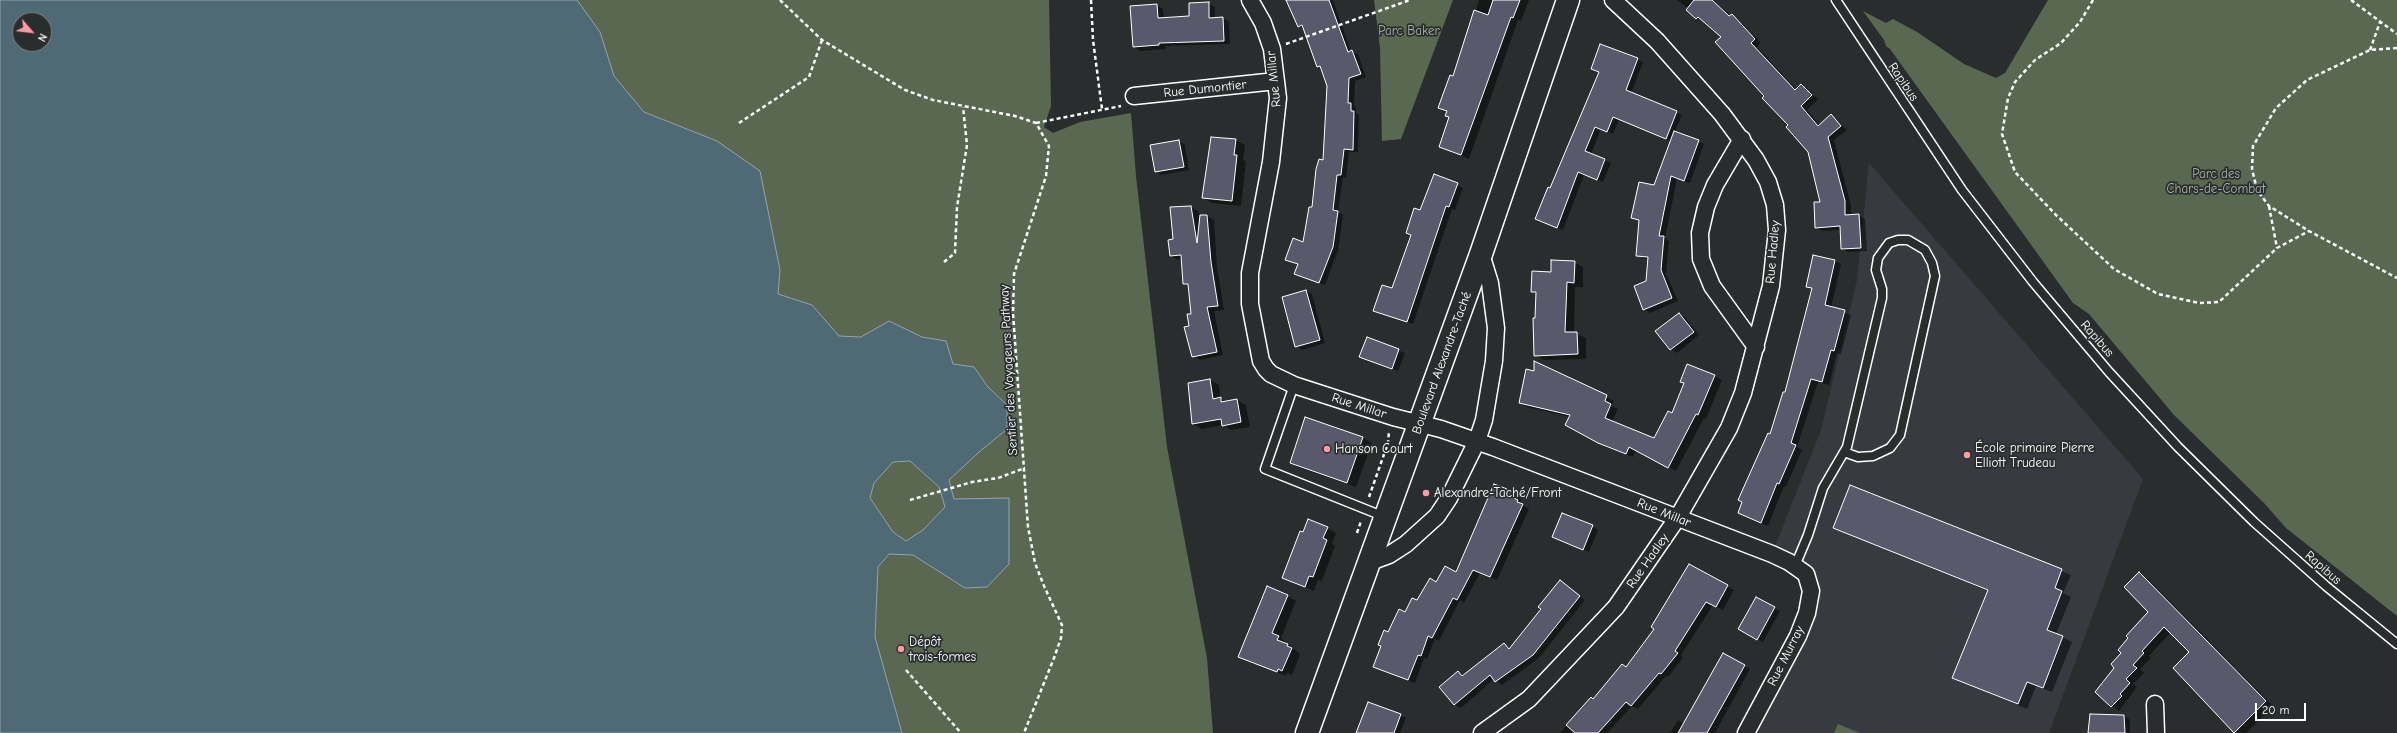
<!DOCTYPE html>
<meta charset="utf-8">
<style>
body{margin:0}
#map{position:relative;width:2397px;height:733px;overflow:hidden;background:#2a2d2e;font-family:"Comic Neue",sans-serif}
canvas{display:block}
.north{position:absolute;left:12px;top:12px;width:40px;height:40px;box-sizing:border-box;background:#2a2d2e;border:1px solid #7f8182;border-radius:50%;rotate:118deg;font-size:11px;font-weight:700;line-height:16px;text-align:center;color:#fff}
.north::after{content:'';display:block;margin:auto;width:14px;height:18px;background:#ff9aa2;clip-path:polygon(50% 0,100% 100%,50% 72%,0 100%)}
.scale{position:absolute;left:2255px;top:703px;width:51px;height:18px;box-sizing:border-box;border:2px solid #fff;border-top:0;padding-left:5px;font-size:12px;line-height:14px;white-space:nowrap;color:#fff;-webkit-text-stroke:3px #2a2d2e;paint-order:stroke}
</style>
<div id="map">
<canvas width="2397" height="733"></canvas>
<div class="north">N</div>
<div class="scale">20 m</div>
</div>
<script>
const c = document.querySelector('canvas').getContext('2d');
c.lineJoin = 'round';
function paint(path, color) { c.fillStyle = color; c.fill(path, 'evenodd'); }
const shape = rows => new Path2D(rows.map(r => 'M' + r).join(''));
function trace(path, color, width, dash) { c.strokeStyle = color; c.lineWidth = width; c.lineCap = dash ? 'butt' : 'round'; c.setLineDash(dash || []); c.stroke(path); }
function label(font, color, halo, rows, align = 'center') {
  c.font = font + ' "Comic Neue",sans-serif'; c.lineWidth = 3.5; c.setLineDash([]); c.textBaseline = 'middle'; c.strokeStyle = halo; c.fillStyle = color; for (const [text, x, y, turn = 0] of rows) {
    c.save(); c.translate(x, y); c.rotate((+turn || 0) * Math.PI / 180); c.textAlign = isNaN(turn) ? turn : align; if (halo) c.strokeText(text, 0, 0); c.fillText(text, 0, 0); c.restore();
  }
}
const built = shape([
 [1869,163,2143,479,2049,733,1746,733,1798,636,1806,574,1772,554,1821,430,1857,280]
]);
const green = shape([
 [577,0,1049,0,1051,106,1044,127,1053,133,1080,122,1131,113,1136,176,1167,447,1207,658,1213,733,902,733,875,637,878,567,889,554,913,555,965,588,987,587,954,499,949,480,978,453,1007,429,1007,405,988,387,974,367,953,364,946,341,922,337,889,322,861,337,839,336,812,305,778,294,780,270,717,141,644,112,614,76,600,32],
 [1374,0,1453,0,1401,139,1382,141,1380,48],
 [2048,0,2397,0,2397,616,2286,528,2264,503,2174,415,2089,314,2073,303,1890,49,1886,46,1884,40,1863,11,1886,23,1893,19,1917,32,1964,64,1996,78,2005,73],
 [910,461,939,487,945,507,923,530,906,541,893,532,870,498,874,483,883,471,893,462],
 [1838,724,1860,733,1834,733]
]);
const water = shape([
 [0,0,577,0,600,32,614,76,644,112,717,141,760,171,780,270,778,294,812,305,839,336,861,337,889,321,922,337,946,341,953,364,974,367,988,387,1007,405,1007,429,978,453,949,480,954,499,1009,498,1009,564,987,587,965,588,913,555,889,554,878,567,875,637,902,733,0,733,0,0],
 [20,20,44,20,44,44,20,44,20,20],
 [910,461,939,487,945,507,923,530,906,541,893,532,870,498,874,483,893,462,910,461]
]);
const shadow = shape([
 [1287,0,1333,0,1351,52,1358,54,1366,77,1355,81,1354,106,1356,108,1356,113,1359,115,1358,152,1349,152,1346,178,1343,177,1338,212,1343,215,1338,251,1325,285,1301,276,1299,265,1286,259,1304,243,1324,161,1328,85,1322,69,1318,66,1304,29,1299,26],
 [1479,0,1529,0,1521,21,1518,20,1469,159,1440,146,1450,117,1447,112,1440,107,1454,77],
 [1677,0,1713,0,1731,16,1738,19,1761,43,1757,47,1797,90,1802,86,1818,99,1807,110,1820,125,1831,116,1847,130,1834,140,1851,205,1851,215,1859,215,1865,219,1867,251,1848,252,1842,249,1841,230,1822,231,1816,227,1821,203,1809,152,1722,37,1704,21,1697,19,1687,9,1688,8],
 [1208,3,1215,7,1215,18,1223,18,1229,22,1230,44,1165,46,1166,49,1140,51,1134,47,1157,5,1163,9,1164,18,1190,17],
 [1637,59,1643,62,1631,94,1682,115,1675,132,1704,144,1690,183,1677,179,1665,238,1669,241,1666,274,1678,301,1650,313,1644,309,1649,260,1638,256,1640,221,1632,218,1655,186,1671,141,1619,120,1613,134,1601,129,1591,154,1611,163,1603,182,1584,175,1563,230,1537,219,1600,73,1592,69],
 [1236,140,1245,145,1243,160,1246,161,1241,206,1212,203,1203,198,1208,153],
 [1179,141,1185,145,1189,170,1161,175,1155,171],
 [1435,175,1463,188,1455,210,1452,209,1413,324,1375,311,1393,289],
 [1190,207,1198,211,1200,223,1207,216,1214,220,1217,267,1224,310,1214,311,1223,355,1200,360,1193,356,1189,286,1184,284,1182,259,1178,260,1171,256,1174,240],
 [1834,260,1841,264,1831,308,1851,315,1841,354,1837,353,1829,385,1818,382,1797,447,1802,450,1786,487,1784,486,1768,526,1739,513,1786,393,1812,289,1808,286],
 [1574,262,1583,267,1583,287,1575,287,1574,333,1586,338,1586,359,1544,360,1535,355,1537,294,1532,292,1552,273],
 [1306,291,1312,294,1325,343,1302,350,1296,346],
 [1679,314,1685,317,1699,335,1677,353,1671,349],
 [1367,338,1405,353,1398,371,1361,357],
 [1535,362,1614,401,1612,406,1618,409,1612,422,1654,439,1673,414,1685,384,1681,381,1714,376,1722,380,1706,419,1704,418,1676,471,1636,450,1633,457,1606,447,1574,429,1570,417,1527,407,1520,403,1535,372],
 [1210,380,1219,385,1221,399,1227,402,1237,400,1246,405,1250,427,1231,430,1223,425,1202,429,1193,424],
 [1363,438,1372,443,1356,487,1300,468,1291,463],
 [1851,486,2071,575,2063,593,2071,597,2056,634,2072,642,2052,692,2036,686,2027,709,1954,678,1988,591,1834,528],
 [1506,490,1521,499,1520,502,1529,509,1497,580,1480,573,1464,603,1460,600,1439,641,1435,639,1427,659,1424,658,1415,683,1374,666,1389,633,1405,613,1436,583,1456,574],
 [1592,526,1598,530,1589,552,1553,537],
 [1327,528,1336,533,1332,544,1335,546,1322,581,1318,580,1314,591,1283,577,1304,534],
 [1690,565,1734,590,1723,610,1713,605,1681,655,1683,658,1668,677,1666,676,1638,709,1632,706,1607,733,1560,733,1591,698,1593,700,1626,667,1655,629],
 [2139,573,2146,577,2273,706,2246,733,2235,732,2191,652,2171,632,2149,656,2151,658,2140,669,2144,673,2133,684,2137,687,2119,711,2096,692,2116,668,2150,611],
 [1561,581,1585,600,1539,658,1502,685,1494,679,1461,708,1455,705,1440,687,1458,672,1464,675,1504,644,1511,648,1542,609],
 [1287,596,1296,601,1281,638,1300,654,1292,675,1287,673,1286,676,1240,656],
 [1756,598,1780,611,1763,642,1739,629],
 [1723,655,1750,669,1715,733,1670,733,1678,720,1684,724],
 [1400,715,1406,718,1400,733,1358,733],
 [2124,716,2130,720,2130,733,2089,733]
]);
const building = shape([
 [1286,0,1329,0,1348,52,1352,50,1361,74,1349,78,1348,103,1351,103,1351,111,1354,111,1353,150,1344,149,1341,175,1337,175,1333,210,1338,211,1333,247,1319,283,1294,274,1298,264,1285,260,1293,238,1303,242,1309,207,1312,207,1316,169,1319,159,1323,160,1327,86,1320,66,1317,67,1302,25,1298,27,1286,0],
 [1493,0,1520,0,1513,18,1511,17,1461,155,1439,147,1449,117,1445,116,1447,111,1438,108,1450,75,1453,76,1474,10,1488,15,1493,0],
 [1694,0,1712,0,1729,16,1732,14,1755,39,1751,43,1795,90,1801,84,1812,95,1801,106,1818,126,1831,114,1841,126,1828,137,1845,201,1845,215,1859,214,1861,248,1841,249,1840,226,1815,228,1814,202,1820,202,1808,152,1786,127,1788,125,1762,98,1764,96,1715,42,1721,37,1698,17,1696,19,1686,10,1694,0],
 [1209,2,1209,18,1223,17,1224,41,1159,43,1159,45,1133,47,1130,6,1157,4,1158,18,1189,16,1189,3,1209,2],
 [1600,44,1638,58,1626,90,1677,111,1666,139,1613,117,1607,132,1595,127,1585,151,1605,159,1597,180,1578,172,1557,228,1535,219,1548,187,1550,188,1599,72,1591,69,1600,44],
 [1674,131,1699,140,1684,181,1671,176,1659,236,1664,236,1661,270,1672,298,1643,310,1634,286,1646,281,1648,257,1636,256,1639,220,1631,218,1639,182,1654,185,1674,131],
 [1211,137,1236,139,1234,155,1237,155,1232,201,1202,198,1211,137],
 [1179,140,1184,167,1155,172,1150,145,1179,140],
 [1434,174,1458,183,1449,207,1446,206,1407,322,1373,311,1382,285,1392,288,1411,235,1406,233,1414,208,1420,210,1434,174],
 [1191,206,1197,243,1200,215,1207,215,1211,262,1218,306,1207,307,1217,352,1192,357,1184,327,1189,326,1187,314,1191,314,1188,284,1183,284,1181,255,1170,256,1168,240,1173,239,1170,207,1191,206],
 [1813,255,1835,260,1825,305,1845,310,1834,351,1831,350,1822,382,1811,379,1791,443,1796,445,1779,484,1777,483,1761,523,1738,513,1742,502,1738,500,1768,433,1770,434,1783,392,1785,392,1812,288,1806,287,1813,255],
 [1551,260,1575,261,1574,283,1567,282,1565,332,1577,332,1578,354,1534,356,1533,318,1535,318,1536,292,1531,292,1532,271,1551,272,1551,260],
 [1306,290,1320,340,1295,347,1282,297,1306,290],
 [1679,313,1694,332,1670,350,1655,331,1679,313],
 [1367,337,1399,349,1392,369,1359,357,1367,337],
 [1534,361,1607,395,1605,401,1611,404,1605,418,1654,438,1668,411,1672,413,1684,383,1680,382,1687,364,1715,375,1698,415,1696,414,1668,468,1629,447,1626,454,1598,443,1565,425,1570,415,1519,403,1526,369,1534,371,1534,361],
 [1210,379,1213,399,1221,397,1221,402,1237,399,1241,422,1222,426,1221,419,1192,424,1188,383,1210,379],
 [1305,417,1363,437,1347,483,1290,463,1305,417],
 [1494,484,1507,489,1506,491,1515,495,1514,498,1518,500,1517,502,1523,504,1490,577,1473,570,1457,600,1453,598,1432,638,1428,636,1421,656,1418,655,1408,680,1373,667,1381,646,1378,645,1384,630,1388,632,1399,609,1405,612,1412,598,1417,600,1430,578,1436,582,1445,566,1456,572,1494,484],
 [1850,485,2062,569,2055,588,2062,591,2047,630,2063,636,2043,688,2027,682,2018,704,1952,678,1988,590,1833,528,1850,485],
 [1562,513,1593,525,1583,550,1552,537,1562,513],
 [1308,519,1328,527,1323,538,1327,540,1313,577,1309,576,1305,587,1282,578,1300,531,1303,532,1308,519],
 [1689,564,1728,585,1716,607,1706,602,1675,651,1678,653,1661,674,1659,673,1631,706,1626,702,1598,733,1575,733,1566,725,1591,697,1593,699,1622,664,1626,667,1654,629,1651,627,1689,564],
 [2139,572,2266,701,2234,733,2173,668,2189,652,2164,627,2142,651,2144,653,2133,665,2137,668,2126,679,2130,683,2120,694,2122,696,2111,707,2095,692,2114,668,2111,664,2121,653,2118,650,2128,638,2126,636,2148,612,2124,587,2139,572],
 [1560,580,1580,596,1533,655,1495,682,1490,675,1454,705,1439,687,1458,671,1462,676,1504,643,1509,649,1541,609,1538,607,1560,580],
 [1267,586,1288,595,1272,633,1279,636,1277,640,1288,644,1287,646,1292,648,1282,671,1278,669,1277,672,1238,657,1267,586],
 [1756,597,1775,607,1757,640,1738,629,1756,597],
 [1723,653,1745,665,1707,733,1678,733,1723,653],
 [1368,702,1401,714,1394,733,1356,733,1368,702],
 [2090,714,2124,715,2125,733,2088,733,2090,714]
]);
const path = shape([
 [780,0,822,40,905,90,933,100,1015,116,1036,123,1049,146,1046,176,1014,274,1013,313,1028,527,1035,563,1044,586,1062,625,1061,638,1054,658,1024,733],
 [1091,0,1093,40,1102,109],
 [2093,0,2080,22,2061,43,2035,60,2015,82,2008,98,2002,134,2015,172,2056,215,2114,269,2158,294,2199,303,2219,302,2277,248,2309,231],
 [2351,0,2397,34],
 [1286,44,1410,0],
 [2397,48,2370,50,2307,80,2276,108,2253,146,2252,169,2257,190,2269,206,2309,231,2397,278],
 [2370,50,2380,22],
 [739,123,809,77,822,40],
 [1036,123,1121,106],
 [2269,206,2277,248],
 [944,262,955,253,957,207,967,145,963,107],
 [1369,497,1388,443,1389,431],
 [910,500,972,482,998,478,1025,468],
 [1357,533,1361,521],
 [906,670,961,733]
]);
const lane = shape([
 [1836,0,1962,190,2033,282,2109,372,2178,447,2254,522,2326,586,2397,644],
 [1294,385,1265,469,1385,517],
 [1795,566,1808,535,1823,488,1847,447,1882,298,1882,289,1876,270,1878,258,1889,243,1898,240,1908,240,1925,250,1932,263,1935,276,1900,435,1890,448,1873,456,1858,457,1844,452]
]);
const street = shape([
 [1250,0,1263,23,1272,49,1278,98,1271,162,1250,273,1250,304,1261,361,1266,369,1271,374,1294,385,1393,417,1441,429,1493,447,1772,554,1789,562,1806,574,1811,591,1807,613,1798,636,1746,733],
 [1134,96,1276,81],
 [1742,139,1715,185,1706,207,1700,233,1701,259,1712,286,1756,347],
 [1370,562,1389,555,1406,544,1437,516,1449,498,1477,441,1484,420,1494,361,1496,328,1490,283,1481,254],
 [2155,704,2156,733],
 [1482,733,1529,699,1616,607,1678,517,1729,428,1743,393,1771,286,1777,230,1775,205,1768,182,1756,160,1722,114,1657,41,1613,0]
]);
const secondary = shape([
 [1307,733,1481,254,1568,0]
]);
const markers = [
 [1327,449,4,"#ff9aa2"],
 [1967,455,4,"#ff9aa2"],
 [1426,493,4,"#ff9aa2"],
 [901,649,4,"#ff9aa2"]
];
const parkNames = [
 ["Parc Baker",1409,31],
 ["Parc des",2216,174],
 ["Chars-de-Combat",2216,189]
];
const streetNames = [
 ["Rue Millar",1274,79,-96],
 ["Rapibus",1903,82,56],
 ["Rue Dumontier",1205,89,-6],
 ["Rue Hadley",1773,252,-85],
 ["Rapibus",2097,339,49],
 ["Boulevard Alexandre-Taché",1442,363,-70],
 ["Sentier des Voyageurs Pathway",1009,370,-93],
 ["Rue Millar",1359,406,18],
 ["Rue Millar",1664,513,22],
 ["Rue Hadley",1648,561,-55],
 ["Rapibus",2323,568,41],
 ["Rue Murray",1786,656,-63]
];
const poiNames = [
 ["École primaire Pierre",1975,448],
 ["Elliott Trudeau",1975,463],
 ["Hanson Court",1335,449],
 ["Alexandre-Taché/Front",1434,493],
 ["Dépôt",909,642],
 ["trois-formes",909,657]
];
paint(built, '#383a40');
paint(green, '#5a6851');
paint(water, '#4f6a74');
trace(water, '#95a6ac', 1);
paint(shadow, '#0007');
paint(building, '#5a596b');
trace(building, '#fff', 1);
trace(lane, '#fff', 11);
trace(street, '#fff', 19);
trace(secondary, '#fff', 25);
trace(path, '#fff', 2.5, [4, 3]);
trace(lane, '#2a2d2e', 8);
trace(street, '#2a2d2e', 16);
trace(secondary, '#2a2d2e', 22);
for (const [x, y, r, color] of markers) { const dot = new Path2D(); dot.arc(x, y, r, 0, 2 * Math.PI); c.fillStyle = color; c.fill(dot); trace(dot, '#2a2d2e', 1.5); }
label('13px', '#acb4a8', '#2a2d2e', parkNames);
label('13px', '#fff', '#2a2d2e', streetNames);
label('13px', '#fff', '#2a2d2e', poiNames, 'left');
</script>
